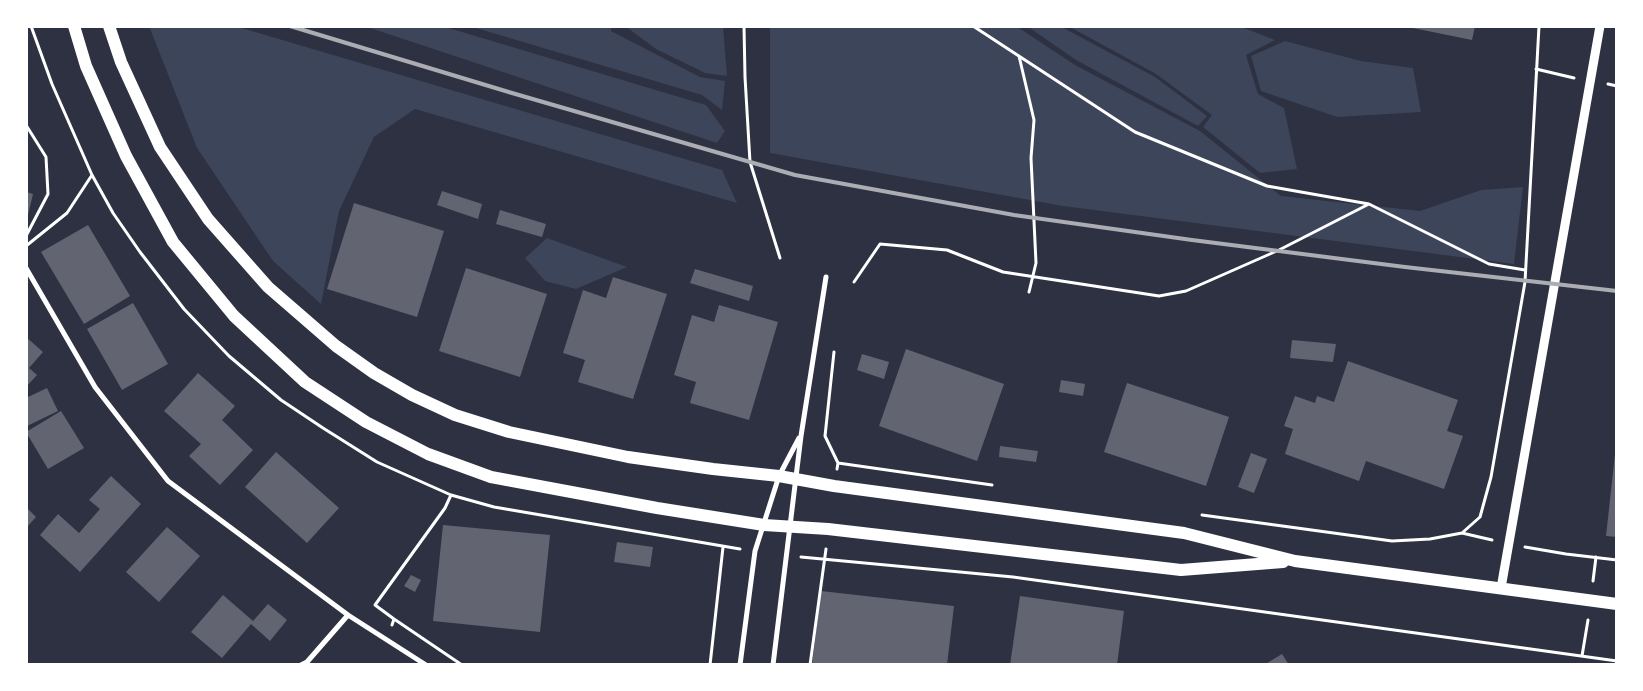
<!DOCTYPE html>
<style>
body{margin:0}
#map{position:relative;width:1643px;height:691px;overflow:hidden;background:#2d3142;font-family:"Fira Sans",sans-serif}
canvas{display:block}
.frame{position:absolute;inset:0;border:28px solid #fff;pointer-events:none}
</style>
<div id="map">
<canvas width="1643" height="691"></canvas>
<div class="frame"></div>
</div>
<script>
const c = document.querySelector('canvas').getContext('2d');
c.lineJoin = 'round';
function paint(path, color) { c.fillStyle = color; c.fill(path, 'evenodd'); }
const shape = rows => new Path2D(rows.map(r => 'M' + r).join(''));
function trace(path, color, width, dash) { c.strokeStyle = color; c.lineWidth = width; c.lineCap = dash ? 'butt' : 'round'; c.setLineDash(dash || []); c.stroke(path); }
const green = shape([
 [149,26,235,26,722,170,737,203,415,109,374,137,339,211,321,304,273,261,197,148],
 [364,26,442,26,706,105,725,131,717,143],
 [469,26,611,26,611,31,700,77,725,81,722,110,702,95],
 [625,26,723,26,727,76,705,73,656,49],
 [770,26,1016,26,1075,65,1200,131,1281,196,1420,211,1481,190,1523,187,1514,264,1063,206,770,153],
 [1027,26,1060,26,1155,77,1207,116,1198,126,1076,60],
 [1068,26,1239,26,1275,40,1246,55,1258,94,1284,108,1297,169,1260,173,1203,127,1212,115,1156,74],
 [1285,41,1361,61,1413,68,1421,112,1337,117,1261,91,1251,56],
 [547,238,627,267,576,289,545,281,525,258]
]);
const building = shape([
 [1403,26,1475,26,1472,40],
 [442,191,482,204,478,219,437,205],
 [26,192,33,194,28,215,26,215],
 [354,203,444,231,417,317,327,289],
 [500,210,546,224,542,237,496,224],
 [88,225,130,296,84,324,41,252],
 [466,268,547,294,520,377,439,351],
 [695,269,753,286,749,301,690,283],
 [613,277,667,294,633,399,578,382,585,360,563,353,583,290,606,298],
 [133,303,168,364,122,390,87,329],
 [719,305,778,322,749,420,690,403,696,382,674,375,692,315,714,322],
 [26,337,43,352,29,368,37,375,26,387],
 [1292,340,1336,344,1333,362,1290,358],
 [906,349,1004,384,977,461,879,426],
 [862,354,889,362,884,379,857,370],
 [1348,361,1458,400,1447,431,1463,436,1444,489,1366,461,1359,481,1285,454,1293,429,1284,426,1295,396,1315,403,1317,396,1334,402],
 [198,373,235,406,222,420,253,450,220,485,189,456,201,444,164,411],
 [1061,380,1085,384,1083,396,1059,392],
 [1127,383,1229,417,1206,486,1104,452],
 [47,388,58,411,27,426,26,398],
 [61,411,84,448,48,469,26,432],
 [1000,446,1038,451,1036,462,999,457],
 [276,452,339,508,307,543,245,487],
 [1251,453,1267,459,1254,493,1238,487],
 [1615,454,1617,454,1617,537,1606,536],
 [111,476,141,504,80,572,40,535,58,514,79,533,100,509,89,500],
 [28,509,36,517,26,528,26,510],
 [443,525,550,535,540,632,433,621],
 [167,527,200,556,159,602,126,572],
 [617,542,653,547,650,567,614,562],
 [411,575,421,580,415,592,404,586],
 [821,591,954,606,947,665,812,665],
 [223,595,253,621,268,604,287,620,270,641,251,624,222,658,191,632],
 [1020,596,1124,611,1117,665,1010,665],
 [1282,654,1289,665,1264,665]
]);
const path = shape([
 [31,26,52,84,92,175,113,213,140,252,184,309,229,356,281,400,323,428,377,462,451,495,494,507,740,549],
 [744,26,745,77,750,162,780,258],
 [973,26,1135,132,1267,186,1369,204,1489,264,1525,270],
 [1019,56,1034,120,1031,158,1036,263,1029,292],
 [1536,69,1574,78],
 [1608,84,1617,86],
 [26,125,46,157,48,194,26,236],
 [26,246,67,213,92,175],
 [854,282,880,244,947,250,1003,272,1159,296,1186,291,1279,250,1369,204],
 [834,352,825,436,838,463],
 [837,469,838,463,992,485],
 [1202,515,1392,541,1430,539,1462,533,1492,540],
 [1462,533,1480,517,1491,477,1525,282,1539,26],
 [1525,547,1566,554,1617,560],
 [801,557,1013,577,1617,661],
 [1593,581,1596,557],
 [394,619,462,665],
 [392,625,394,619,375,605,445,508,451,495],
 [1582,656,1588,620],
 [710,665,723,547],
 [810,665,826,549]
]);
const minor = shape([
 [26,268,95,387,168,481,348,615,426,665],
 [301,665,307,662,348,615],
 [740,665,755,551,779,476,799,438],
 [773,665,801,436,826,277]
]);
const tertiary = shape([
 [1501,588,1600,26]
]);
const primary = shape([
 [74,26,86,66,126,156,173,242,234,316,305,382,366,422,428,454,491,477,657,508,764,525,828,529,1181,570,1283,562],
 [109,26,121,62,160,147,208,219,268,287,336,346,374,373,412,395,455,415,509,432,628,457,713,469,779,476,834,486,1184,533,1295,561,1617,604]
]);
const rail = shape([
 [290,26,512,93,795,175,1014,215,1192,240,1405,267,1617,291]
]);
paint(green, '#3c4559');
paint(building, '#626471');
trace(path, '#fff', 3);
trace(minor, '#fff', 5);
trace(tertiary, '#fff', 9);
trace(primary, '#fff', 12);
trace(rail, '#abadb3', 4);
</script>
